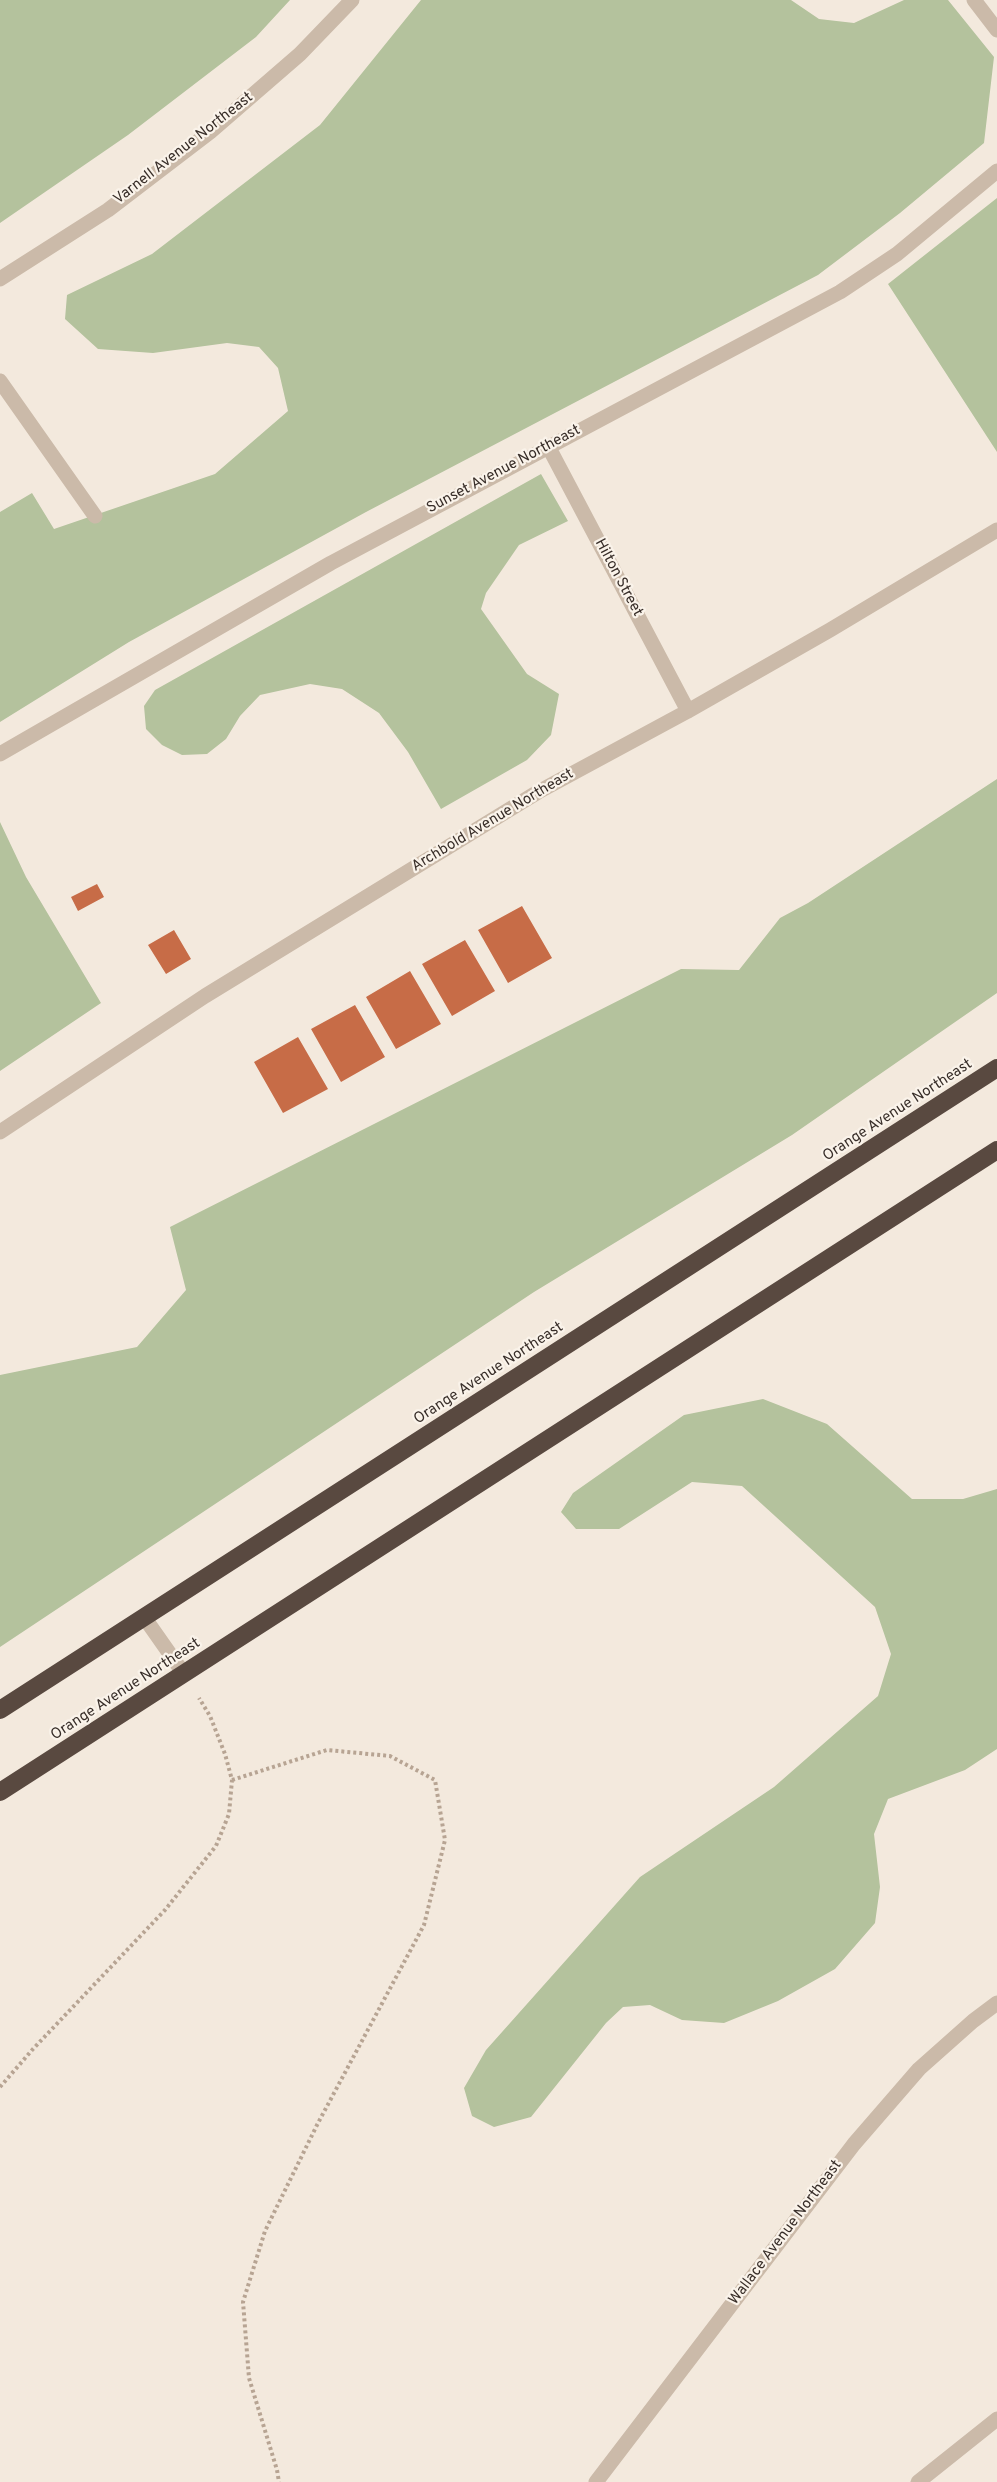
<!DOCTYPE html>
<style>
body{margin:0}
canvas{display:block;background:#f3e9dd}
</style>
<canvas width="997" height="2482"></canvas>
<script>
const c = document.querySelector('canvas').getContext('2d');
c.lineJoin = 'round';
function paint(path, color) { c.fillStyle = color; c.fill(path, 'evenodd'); }
const shape = rows => new Path2D(rows.map(r => 'M' + r).join(''));
function trace(path, color, width, dash) { c.strokeStyle = color; c.lineWidth = width; c.lineCap = dash ? 'butt' : 'round'; c.setLineDash(dash || []); c.stroke(path); }
function label(font, color, halo, rows, align = 'center') {
  c.font = font + ' Overpass,sans-serif'; c.lineWidth = 4.5; c.setLineDash([]); c.textBaseline = 'middle'; c.strokeStyle = halo; c.fillStyle = color; for (const [text, x, y, turn = 0] of rows) {
    c.save(); c.translate(x, y); c.rotate((+turn || 0) * Math.PI / 180); c.textAlign = isNaN(turn) ? turn : align; if (halo) c.strokeText(text, 0, 0); c.fillText(text, 0, 0); c.restore();
  }
}
const green = shape([
 [0,0,290,0,256,37,128,135,0,223],
 [421,0,791,0,819,19,854,23,904,0,948,0,994,57,984,143,900,213,818,275,366,512,129,642,0,722,0,512,32,493,54,529,215,474,288,411,278,368,259,347,227,343,153,353,98,349,65,319,67,295,152,254,320,125],
 [997,198,997,452,888,284],
 [541,474,568,521,519,545,486,593,481,609,527,674,559,694,551,735,527,760,441,809,408,752,379,713,342,689,310,684,260,695,240,716,226,739,207,754,182,755,162,745,146,729,144,706,155,690],
 [997,779,997,993,792,1135,534,1292,0,1647,0,1375,137,1347,186,1290,170,1227,681,969,739,970,780,918,808,903],
 [0,822,26,877,101,1003,0,1071],
 [763,1399,827,1424,912,1499,963,1499,997,1489,997,1749,965,1770,888,1799,874,1834,880,1887,875,1923,835,1969,778,2001,724,2023,682,2020,650,2005,623,2007,606,2023,531,2117,494,2127,472,2116,464,2088,486,2050,640,1877,774,1787,878,1696,891,1654,875,1607,742,1486,692,1482,619,1529,576,1529,561,1512,573,1493,684,1415]
]);
const building = shape([
 [97,884,104,897,78,911,71,897],
 [522,906,552,958,508,983,478,930],
 [174,930,191,959,166,974,148,945],
 [465,940,495,991,452,1016,422,964],
 [410,971,441,1024,396,1049,366,997],
 [355,1005,385,1057,341,1082,311,1029],
 [298,1037,328,1089,283,1113,254,1062]
]);
const path = shape([
 [232,1780,327,1750,390,1756,435,1780,445,1840,424,1925,318,2123,265,2231,243,2302,249,2378,277,2470,279,2482],
 [0,2087,33,2049,165,1910,216,1846,229,1814,232,1780,225,1754,210,1716,199,1698]
]);
const lane = shape([
 [0,381,95,516],
 [144,1617,184,1674],
 [918,2482,997,2419]
]);
const street = shape([
 [974,0,997,30],
 [0,279,108,210,210,132,300,54,352,0],
 [548,446,688,711],
 [0,754,331,563,840,292,897,254,997,171],
 [0,1132,205,996,538,792,688,711,830,630,997,530],
 [596,2482,854,2144,919,2069,973,2021,997,2003]
]);
const highway = shape([
 [0,1710,997,1068],
 [0,1792,997,1150]
]);
const streetNames = [
 ["Varnell Avenue Northeast",184,149,-38],
 ["Sunset Avenue Northeast",504,470,-28],
 ["Hilton Street",618,578,62],
 ["Archbold Avenue Northeast",493,821,-31],
 ["Orange Avenue Northeast",898,1111,-33],
 ["Orange Avenue Northeast",489,1374,-33],
 ["Orange Avenue Northeast",126,1690,-33],
 ["Wallace Avenue Northeast",786,2233,-53]
];
paint(green, '#b4c29d');
paint(building, '#c76c47');
trace(path, '#b7a493', 4, [3, 3]);
trace(lane, '#cbbaa9', 15);
trace(street, '#cbbaa9', 15);
trace(highway, '#594940', 18);
label('15px', '#382e29', '#faf3ea', streetNames);
</script>
